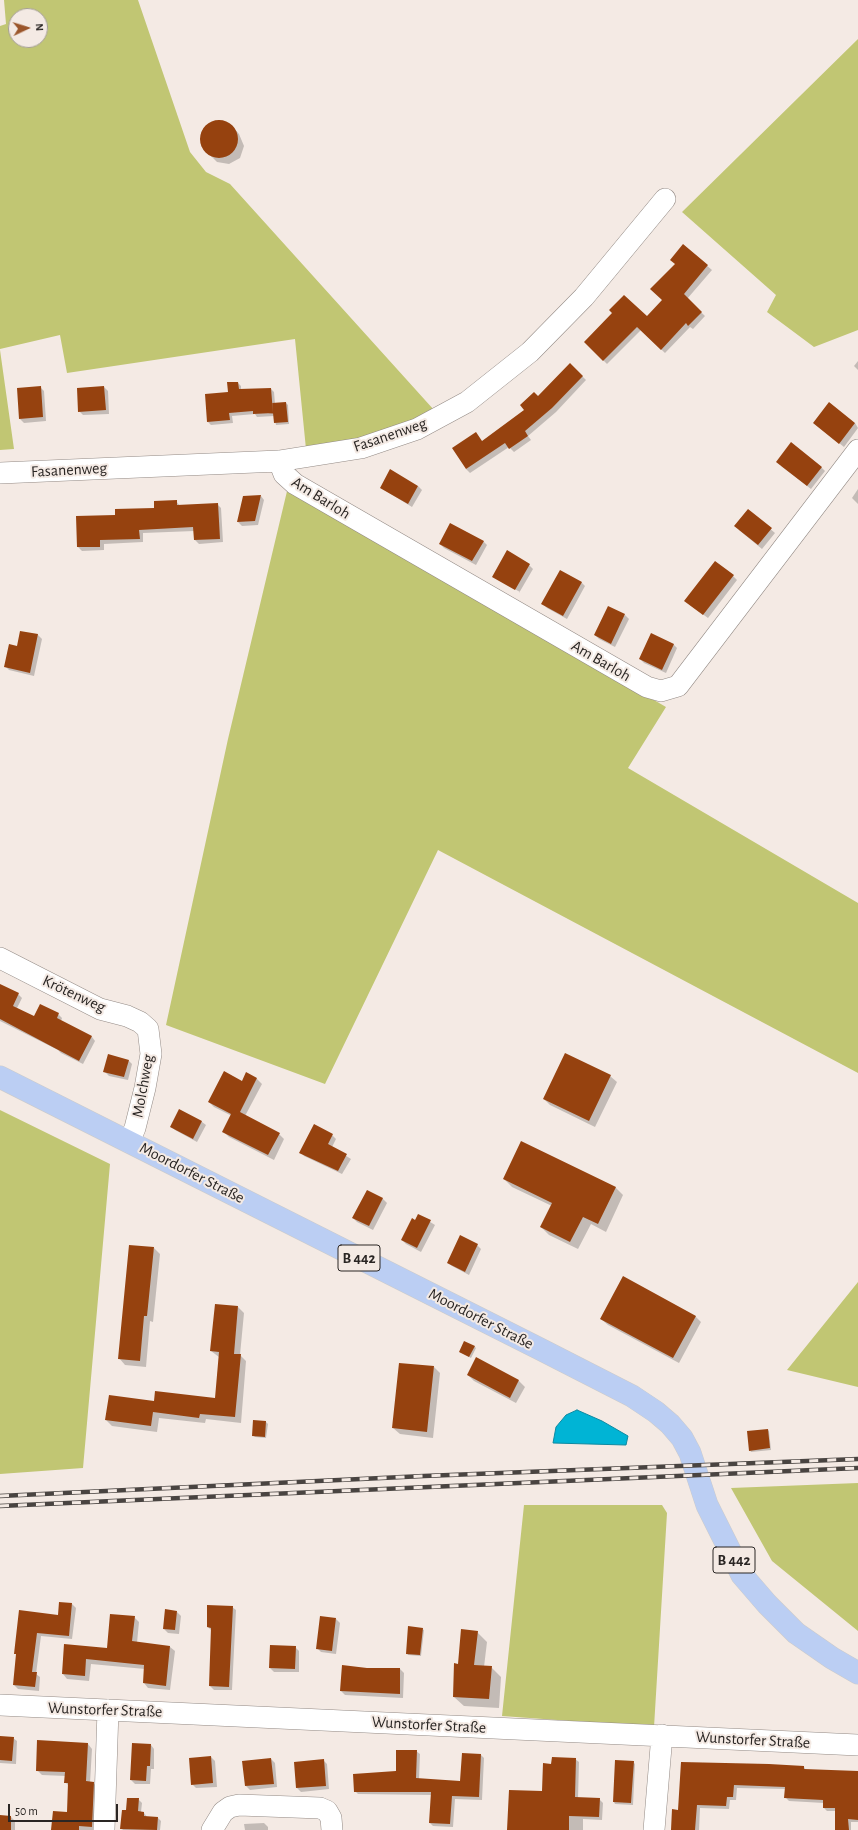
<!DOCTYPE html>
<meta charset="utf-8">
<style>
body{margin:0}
#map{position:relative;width:858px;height:1830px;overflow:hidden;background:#f4eae4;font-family:"Alegreya Sans",sans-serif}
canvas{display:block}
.north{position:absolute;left:8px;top:8px;width:40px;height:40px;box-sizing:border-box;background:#f4eae4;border:1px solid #a39c97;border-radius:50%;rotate:86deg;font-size:11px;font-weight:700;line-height:16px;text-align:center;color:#2a2624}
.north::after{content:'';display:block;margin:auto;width:14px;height:18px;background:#9b562b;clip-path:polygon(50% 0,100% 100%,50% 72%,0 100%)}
.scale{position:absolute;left:8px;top:1804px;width:110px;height:18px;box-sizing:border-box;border:2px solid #2a2624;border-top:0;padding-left:5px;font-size:12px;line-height:14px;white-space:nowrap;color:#2a2624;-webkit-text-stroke:3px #f4eae4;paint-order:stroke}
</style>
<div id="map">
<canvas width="858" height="1830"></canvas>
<div class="north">N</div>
<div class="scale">50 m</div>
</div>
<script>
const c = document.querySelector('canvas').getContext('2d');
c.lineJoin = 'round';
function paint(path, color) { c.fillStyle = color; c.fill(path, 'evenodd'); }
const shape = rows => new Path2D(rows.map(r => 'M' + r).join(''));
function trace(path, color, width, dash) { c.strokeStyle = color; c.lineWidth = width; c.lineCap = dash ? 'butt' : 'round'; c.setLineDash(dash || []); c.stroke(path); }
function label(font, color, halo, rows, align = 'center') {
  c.font = font + ' "Alegreya Sans",sans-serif'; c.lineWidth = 4; c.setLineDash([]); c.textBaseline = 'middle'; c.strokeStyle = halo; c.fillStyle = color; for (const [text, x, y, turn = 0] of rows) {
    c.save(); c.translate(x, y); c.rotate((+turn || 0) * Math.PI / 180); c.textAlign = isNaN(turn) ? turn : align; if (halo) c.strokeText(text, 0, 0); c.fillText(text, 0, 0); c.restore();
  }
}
const green = shape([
 [4,0,138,0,190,152,206,172,230,184,434,410,416,421,360,440,306,449,295,339,67,373,60,335,0,349,0,26,6,24],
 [16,16,40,16,40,40,16,40],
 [858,39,858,330,814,347,767,312,776,295,682,212],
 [0,350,14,449,0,450],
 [288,487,666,707,628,768,858,903,858,1073,438,850,325,1084,166,1025,228,739],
 [0,1110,110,1164,83,1468,0,1474],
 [858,1282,858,1387,787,1370],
 [858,1483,858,1631,772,1561,731,1488],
 [524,1505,662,1505,667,1513,654,1727,502,1716]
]);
const water = shape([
 [577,1410,602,1421,628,1436,626,1445,553,1443,556,1427,566,1415,577,1410]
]);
const shadow = shape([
 [215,121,228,123,233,127,239,134,244,146,240,158,229,164,217,162,201,146,201,133,204,128],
 [683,245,712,270,687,299,705,316,693,329,690,327,665,353,641,330,607,364,585,342,647,318,663,300],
 [858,361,858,370,854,366],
 [570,364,586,380,556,412,528,436,531,440,514,452,509,447,470,473,466,469,482,442,526,410],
 [238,383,241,386,241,390,271,389,274,392,275,404,286,403,288,405,289,424,276,425,274,416,257,417,255,414,232,416,233,423,211,425,208,422],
 [40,387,44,391,46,421,24,423,20,419],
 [104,387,108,391,109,414,83,415,79,411],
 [814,423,855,423,858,428,844,447],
 [781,466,821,467,825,471,811,489],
 [418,486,422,490,412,507,381,488],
 [858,489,858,504,852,498],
 [261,496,264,500,258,525,242,526,238,522],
 [176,501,180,506,217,504,221,508,223,542,199,544,195,540,194,531,143,533,143,542,104,544,104,550,82,551,78,547,155,509],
 [748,510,775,533,762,549,739,530],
 [483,541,487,545,476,565,444,548,440,544],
 [529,565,533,569,519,593,520,592,493,577],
 [733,576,737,580,708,618,690,605],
 [581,582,585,586,567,619,547,608,543,604],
 [625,615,629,619,615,647,599,639,595,635],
 [21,632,38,635,42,639,34,676,9,670,5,666,18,647],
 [673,644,677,648,666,673,644,663,640,659],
 [0,987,18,994,22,998,17,1008,34,1018,58,1014,62,1018,61,1021,92,1037,95,1041,83,1064,61,1053,58,1050,0,1021],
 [128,1060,132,1064,128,1080,109,1076,105,1072],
 [247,1073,257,1079,262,1084,245,1116,279,1134,284,1139,274,1160,229,1137,224,1132,232,1116,214,1107,209,1102,242,1082],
 [610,1076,617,1082,595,1127,550,1105,544,1099],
 [180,1110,202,1122,206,1125,197,1142,175,1130,171,1126],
 [332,1135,336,1139,332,1147,351,1159,342,1174,304,1156,301,1152],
 [504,1179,615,1187,623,1195,606,1232,591,1224,578,1249,549,1235,541,1227,552,1206,512,1187],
 [367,1191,383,1199,387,1203,373,1230,357,1222,353,1218],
 [419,1215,435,1225,421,1252,406,1244,402,1240],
 [477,1245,481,1249,469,1275,452,1266,448,1263],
 [154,1248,160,1254,153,1322,150,1321,146,1367,125,1365,119,1358],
 [238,1307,244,1313,240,1355,246,1361,241,1423,206,1419,205,1423,159,1418,157,1432,112,1426,106,1420,155,1402,216,1399,219,1357,211,1351],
 [695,1316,701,1322,679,1363,608,1325,601,1319],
 [474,1346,476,1348,471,1358,460,1352],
 [434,1367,440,1373,433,1438,400,1434,393,1428],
 [468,1375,519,1381,525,1387,516,1403,474,1381],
 [266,1422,268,1424,266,1438,255,1437,253,1435],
 [768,1430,769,1431,771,1450,751,1452,750,1450],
 [72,1604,76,1608,72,1639,41,1636,36,1674,40,1677,39,1691,18,1689,14,1685,17,1655,15,1653,20,1611,59,1616],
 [232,1607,236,1610,232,1690,214,1690,210,1686,212,1631,208,1627],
 [177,1612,181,1616,179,1634,168,1633,164,1629],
 [134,1617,139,1622,137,1643,170,1647,175,1651,170,1690,148,1688,144,1683,145,1669,91,1664,89,1681,67,1679,63,1674,65,1645,107,1649],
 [336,1619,340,1623,336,1654,321,1652,317,1648],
 [422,1629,424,1630,421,1656,408,1655,407,1653],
 [477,1632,487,1642,484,1667,491,1667,501,1677,499,1708,464,1706,454,1697],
 [295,1647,299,1651,299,1672,274,1672,270,1668],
 [367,1669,400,1669,404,1673,403,1698,345,1695,341,1691],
 [0,1737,13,1738,17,1741,16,1764,0,1763],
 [88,1744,92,1749,90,1783,93,1783,98,1787,97,1830,52,1830,68,1813,69,1786,65,1782,66,1776,42,1775,37,1770],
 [151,1745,154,1749,154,1769,151,1769,150,1784,135,1784,131,1780],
 [416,1751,420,1754,419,1779,461,1782,481,1755,484,1758,482,1800,455,1799,453,1827,433,1826,430,1823,432,1795,358,1794,355,1791,397,1772],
 [211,1757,215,1761,217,1787,196,1788,192,1784],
 [271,1759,275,1763,277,1787,250,1790,246,1786],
 [575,1759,579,1762,578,1798,599,1799,603,1803,602,1820,583,1819,583,1830,508,1830,543,1792,552,1765],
 [323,1760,327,1764,329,1789,301,1792,297,1788],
 [633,1762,635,1764,633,1805,615,1804,614,1802],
 [682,1763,804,1767,806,1770,858,1772,858,1822,851,1822,851,1830,836,1830,836,1811,827,1811,824,1808,824,1803,789,1801,785,1797,786,1789,737,1788,736,1800,730,1800,729,1809,700,1808,699,1830,672,1830,679,1811],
 [138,1799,142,1803,141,1812,144,1813,147,1817,158,1818,161,1821,160,1830,123,1830,121,1828,127,1811],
 [0,1816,11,1817,15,1821,15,1830,0,1830],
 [264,1823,268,1827,268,1830,245,1830,244,1824]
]);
const building = shape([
 '200 139a19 19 0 1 1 38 0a19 19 0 1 1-38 0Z',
 [683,244,708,265,684,294,702,312,688,326,686,323,661,350,637,327,603,361,584,342,612,313,609,310,624,295,647,316,662,300,650,289,675,264,670,260],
 [570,363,583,376,552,408,525,431,528,436,509,449,505,443,466,469,452,448,476,432,482,441,524,410,520,405,534,392,538,396],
 [227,382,238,382,239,389,271,388,273,413,253,414,253,411,229,413,230,420,207,422,205,394,228,392],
 [41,386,43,417,19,419,17,388],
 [104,386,106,410,78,412,77,388],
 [286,402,288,422,274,423,272,403],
 [829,402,855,423,839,444,813,423],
 [791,442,822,467,807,486,776,462],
 [390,469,418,486,408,504,380,488],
 [261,495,255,521,237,522,243,496],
 [177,500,177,505,218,503,220,539,194,540,193,527,139,530,140,539,100,540,100,547,77,547,76,516,115,515,115,509,154,508,154,501],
 [748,509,772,528,758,545,734,526],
 [450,523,484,541,472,561,439,544],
 [507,550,530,564,515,590,492,577],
 [715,561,734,575,703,615,684,601],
 [560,570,582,582,563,616,541,604],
 [608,606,625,614,611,644,594,635],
 [20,631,38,634,30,673,4,667,9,644,17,646],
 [651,633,674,644,662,670,639,659],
 [0,984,19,993,13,1006,34,1016,40,1004,59,1013,57,1018,92,1036,79,1061,0,1019],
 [565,1053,611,1075,589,1121,543,1099],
 [108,1054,129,1060,124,1077,103,1072],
 [224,1071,242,1081,246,1072,257,1078,240,1112,280,1133,268,1155,222,1132,231,1114,208,1102],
 [179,1109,202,1121,193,1139,170,1127],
 [314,1124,333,1134,328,1144,347,1154,338,1171,299,1153],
 [521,1141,616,1187,598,1224,583,1217,570,1242,540,1227,552,1203,503,1179],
 [367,1190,383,1198,369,1226,352,1218],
 [418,1214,431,1220,417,1248,401,1240,412,1218,415,1220],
 [460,1235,478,1244,465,1272,447,1263],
 [129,1245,154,1247,147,1316,144,1316,140,1361,118,1359],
 [623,1276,696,1316,673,1358,600,1319],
 [215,1304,238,1306,234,1354,241,1354,235,1417,200,1414,199,1418,153,1412,151,1426,105,1420,109,1395,154,1401,155,1391,215,1398,219,1352,210,1351],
 [464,1341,475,1346,469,1357,459,1352],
 [476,1357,519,1380,510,1398,467,1375],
 [399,1363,434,1366,427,1432,392,1428],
 [253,1420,266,1421,265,1437,252,1436],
 [768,1429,770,1448,749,1451,747,1431],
 [59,1602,72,1603,69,1636,37,1633,32,1672,37,1672,35,1687,13,1685,16,1654,14,1654,19,1610,58,1615],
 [207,1605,233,1606,229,1687,209,1686,211,1628,207,1627],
 [165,1609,177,1611,175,1630,163,1629],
 [110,1614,135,1616,132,1641,170,1646,166,1686,143,1683,144,1665,86,1659,85,1676,62,1674,64,1644,107,1648],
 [320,1616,336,1618,332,1651,316,1649],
 [408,1626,423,1628,420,1655,406,1654],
 [461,1629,478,1631,474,1665,492,1666,489,1699,453,1697,454,1663,458,1664],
 [270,1645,296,1646,295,1669,269,1668],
 [342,1665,367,1668,400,1668,400,1694,340,1691],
 [0,1736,14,1737,12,1761,0,1760],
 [37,1740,88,1743,86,1781,94,1782,92,1827,79,1826,79,1830,51,1830,53,1811,67,1812,68,1783,64,1783,65,1772,36,1771],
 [132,1743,151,1744,150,1766,147,1766,146,1781,130,1780],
 [396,1750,417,1750,416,1778,460,1781,462,1753,481,1754,479,1797,452,1796,450,1824,429,1823,431,1792,354,1792,353,1774,396,1771],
 [211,1756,213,1783,191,1785,189,1758],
 [552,1757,576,1758,575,1797,600,1798,599,1817,569,1816,569,1830,507,1830,509,1790,542,1791,543,1763,551,1764],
 [271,1758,274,1784,245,1786,242,1761],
 [324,1759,326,1786,296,1788,294,1762],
 [615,1760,634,1761,631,1803,613,1802],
 [681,1762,769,1764,804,1766,804,1769,858,1771,858,1820,848,1819,849,1830,835,1830,835,1808,823,1808,823,1800,784,1798,785,1787,734,1785,733,1797,727,1797,726,1806,697,1805,695,1830,671,1830,672,1809,678,1810],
 [127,1798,139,1798,138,1811,144,1812,144,1816,158,1817,157,1830,120,1829,122,1810,126,1810],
 [0,1815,11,1816,11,1830,0,1830]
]);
const minor = shape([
 [279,461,284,474,295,484,647,687,661,691,678,686,858,450],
 [0,473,279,461,361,448,417,429,467,402,530,352,584,297,665,199],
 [0,958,100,1009,127,1016,140,1022,148,1029,151,1054,145,1088,135,1128,129,1142],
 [0,1705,858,1745],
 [104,1830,108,1710],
 [212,1830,223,1812,230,1807,239,1805,320,1808,327,1811,331,1818,332,1830],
 [654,1830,662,1735]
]);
const major = shape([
 [0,1077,540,1349,632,1396,656,1412,670,1424,682,1438,690,1453,707,1505,742,1575,767,1604,796,1633,832,1658,858,1673]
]);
const rail = shape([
 [0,1496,424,1476,858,1459],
 [0,1506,858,1468]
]);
const shields = [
 [359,1258,42],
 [734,1560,42]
];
const shieldNames = [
 ["B 442",359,1258],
 ["B 442",734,1560]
];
const streetNames = [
 ["Fasanenweg",390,435,-19],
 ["Fasanenweg",69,470,-3],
 ["Am Barloh",321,498,32],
 ["Am Barloh",601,661,30],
 ["Krötenweg",74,994,25],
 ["Molchweg",143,1086,-80],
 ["Moordorfer Straße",192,1173,27],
 ["Moordorfer Straße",481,1319,27],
 ["Wunstorfer Straße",105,1710,2],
 ["Wunstorfer Straße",429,1725,3],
 ["Wunstorfer Straße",753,1740,3]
];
paint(green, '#c1c673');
paint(water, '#00b4d5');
trace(water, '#0d89a0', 1);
paint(shadow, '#0003');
paint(building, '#96420f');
trace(minor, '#938a85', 22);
trace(major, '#cccbca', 23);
trace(minor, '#fff', 21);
trace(major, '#bbcef3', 22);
trace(rail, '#494441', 4.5);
trace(rail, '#f4eae4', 3, [9]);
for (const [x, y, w] of shields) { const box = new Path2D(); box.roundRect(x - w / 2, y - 13, w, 26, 3); c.fillStyle = '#f4eae4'; c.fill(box); trace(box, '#2a2624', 1); }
label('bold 15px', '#2a2624', null, shieldNames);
label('16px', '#2a2624', '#f4eae4', streetNames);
</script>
